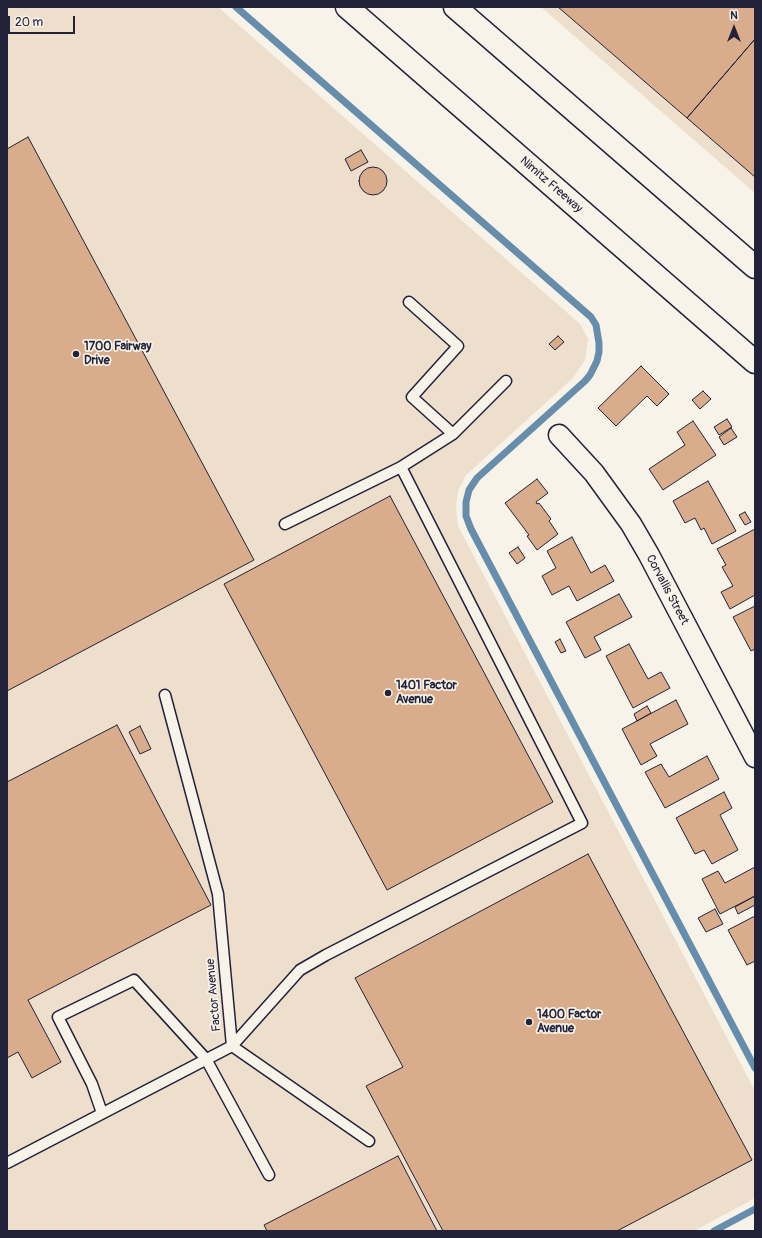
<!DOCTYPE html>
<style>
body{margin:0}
#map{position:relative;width:762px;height:1238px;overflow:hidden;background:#f7f3e8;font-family:Pangolin,sans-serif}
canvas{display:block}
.frame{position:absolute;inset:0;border:8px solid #22223b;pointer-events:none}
.north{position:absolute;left:714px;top:8px;width:40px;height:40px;-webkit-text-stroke:3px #f7f3e8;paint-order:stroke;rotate:0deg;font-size:11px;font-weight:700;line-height:16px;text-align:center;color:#22223b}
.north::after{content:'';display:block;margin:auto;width:14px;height:18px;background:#22223b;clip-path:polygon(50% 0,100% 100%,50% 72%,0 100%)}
.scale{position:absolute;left:8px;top:16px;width:67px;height:18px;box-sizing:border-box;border:2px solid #22223b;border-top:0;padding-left:5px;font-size:12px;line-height:14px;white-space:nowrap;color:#22223b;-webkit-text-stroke:3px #f7f3e8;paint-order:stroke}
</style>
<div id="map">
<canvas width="762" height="1238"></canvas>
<div class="frame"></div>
<div class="north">N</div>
<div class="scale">20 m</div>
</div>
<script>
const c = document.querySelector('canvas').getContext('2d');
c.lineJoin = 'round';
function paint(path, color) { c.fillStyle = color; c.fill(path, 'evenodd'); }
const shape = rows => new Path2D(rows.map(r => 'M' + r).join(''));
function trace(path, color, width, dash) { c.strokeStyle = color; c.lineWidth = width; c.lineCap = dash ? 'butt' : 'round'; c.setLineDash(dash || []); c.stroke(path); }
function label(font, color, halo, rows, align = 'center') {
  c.font = font + ' Pangolin,sans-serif'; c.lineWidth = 3.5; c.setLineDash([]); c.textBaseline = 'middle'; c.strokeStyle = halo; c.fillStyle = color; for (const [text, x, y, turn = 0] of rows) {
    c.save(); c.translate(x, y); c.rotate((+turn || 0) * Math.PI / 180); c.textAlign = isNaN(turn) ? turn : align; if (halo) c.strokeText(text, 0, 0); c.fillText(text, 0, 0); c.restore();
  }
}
const built = shape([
 [7,7,218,7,580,324,588,339,585,360,573,378,466,475,458,491,456,508,458,526,755,1091,755,1198,694,1231,7,1231],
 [541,7,755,7,755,193]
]);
const stream = shape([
 [236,7,591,317,596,325,599,343,599,352,597,361,590,375,585,381,477,478,469,490,466,502,466,516,471,529,755,1068],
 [714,1231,755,1209]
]);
const building = shape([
 [558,7,755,7,755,39,687,118,558,7],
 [755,39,755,177,687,118,755,39],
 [28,137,254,560,7,691,7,149,28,137],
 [361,150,368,162,351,171,345,159,361,150],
 '359 181a14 14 0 1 1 28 0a14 14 0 1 1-28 0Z',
 [558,336,564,342,555,350,549,344,558,336],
 [641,366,669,394,657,406,647,396,616,426,598,408,641,366],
 [703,391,711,399,700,409,692,400,703,391],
 [727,419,732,427,719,435,714,427,727,419],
 [693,421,716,455,663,490,649,469,685,445,677,432,693,421],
 [731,428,737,437,724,445,719,437,731,428],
 [537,479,548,493,536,502,537,504,539,503,551,519,549,521,558,534,537,550,527,536,529,535,505,503,537,479],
 [708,481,736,531,712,544,704,528,701,530,695,518,685,523,673,501,708,481],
 [390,496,553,802,387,890,224,584,390,496],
 [745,512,751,522,745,525,739,515,745,512],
 [755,529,755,595,730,609,721,592,733,586,722,567,726,565,717,549,755,529],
 [572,537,591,573,605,565,614,581,577,601,569,586,552,595,542,576,556,568,547,551,572,537],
 [518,547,525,558,517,564,509,553,518,547],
 [619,594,632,617,594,637,601,650,585,658,566,622,619,594],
 [755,606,755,649,751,651,733,617,755,606],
 [560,639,566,651,561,653,555,642,560,639],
 [629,644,648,679,661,672,670,688,633,708,606,656,629,644],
 [676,700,688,724,650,744,657,756,641,765,622,729,676,700],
 [647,706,651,713,637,721,634,714,647,706],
 [117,725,211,905,28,1000,61,1062,32,1078,18,1052,7,1058,7,782,117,725],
 [140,726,151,749,140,754,129,732,140,726],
 [707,756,719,779,665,808,645,772,661,764,669,777,707,756],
 [724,792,732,808,720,815,738,850,712,864,704,850,695,854,676,818,724,792],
 [588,854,752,1160,617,1231,443,1231,366,1086,403,1067,355,978,588,854],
 [755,867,755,896,720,914,702,879,718,871,725,883,755,867],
 [755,896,755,905,738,914,735,907,755,896],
 [715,909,723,924,706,932,698,918,715,909],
 [755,916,755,961,747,965,728,930,755,916],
 [398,1156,437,1231,267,1231,264,1225,398,1156]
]);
const service = shape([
 [409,302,458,346,412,397,453,434],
 [285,524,401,467,453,434,506,381],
 [102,1113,92,1084,58,1017,134,980,206,1059,269,1175],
 [369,1141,232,1046,300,970,326,955,582,823,401,467],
 [7,1163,232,1046,218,894,165,695]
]);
const minor = shape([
 [559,435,594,473,631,524,649,555,755,757]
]);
const motorway = shape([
 [347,7,755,362],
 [455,7,755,267]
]);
const markers = [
 [76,354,4,"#22223b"],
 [388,693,4,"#22223b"],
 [529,1022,4,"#22223b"]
];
const streetNames = [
 ["Nimitz Freeway",551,185,41],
 ["Corvallis Street",667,590,62],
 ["Factor Avenue",214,995,-95]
];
const poiNames = [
 ["1700 Fairway",84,347],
 ["Drive",84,361],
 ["1401 Factor",396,686],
 ["Avenue",396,700],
 ["1400 Factor",537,1015],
 ["Avenue",537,1029]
];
paint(built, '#eedecc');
trace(stream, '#668dab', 7);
paint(building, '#d9ac8b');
trace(building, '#22223b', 1);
trace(service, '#22223b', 13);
trace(minor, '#22223b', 23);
trace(motorway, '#22223b', 25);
trace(service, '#f7f3e8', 10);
trace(minor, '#f7f3e8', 20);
trace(motorway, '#f7f3e8', 22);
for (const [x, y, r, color] of markers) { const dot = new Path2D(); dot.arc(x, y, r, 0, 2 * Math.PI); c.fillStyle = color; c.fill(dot); trace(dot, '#f7f3e8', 1.5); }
label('12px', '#22223b', '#f7f3e8', streetNames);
label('bold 12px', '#22223b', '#f7f3e8', poiNames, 'left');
</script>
